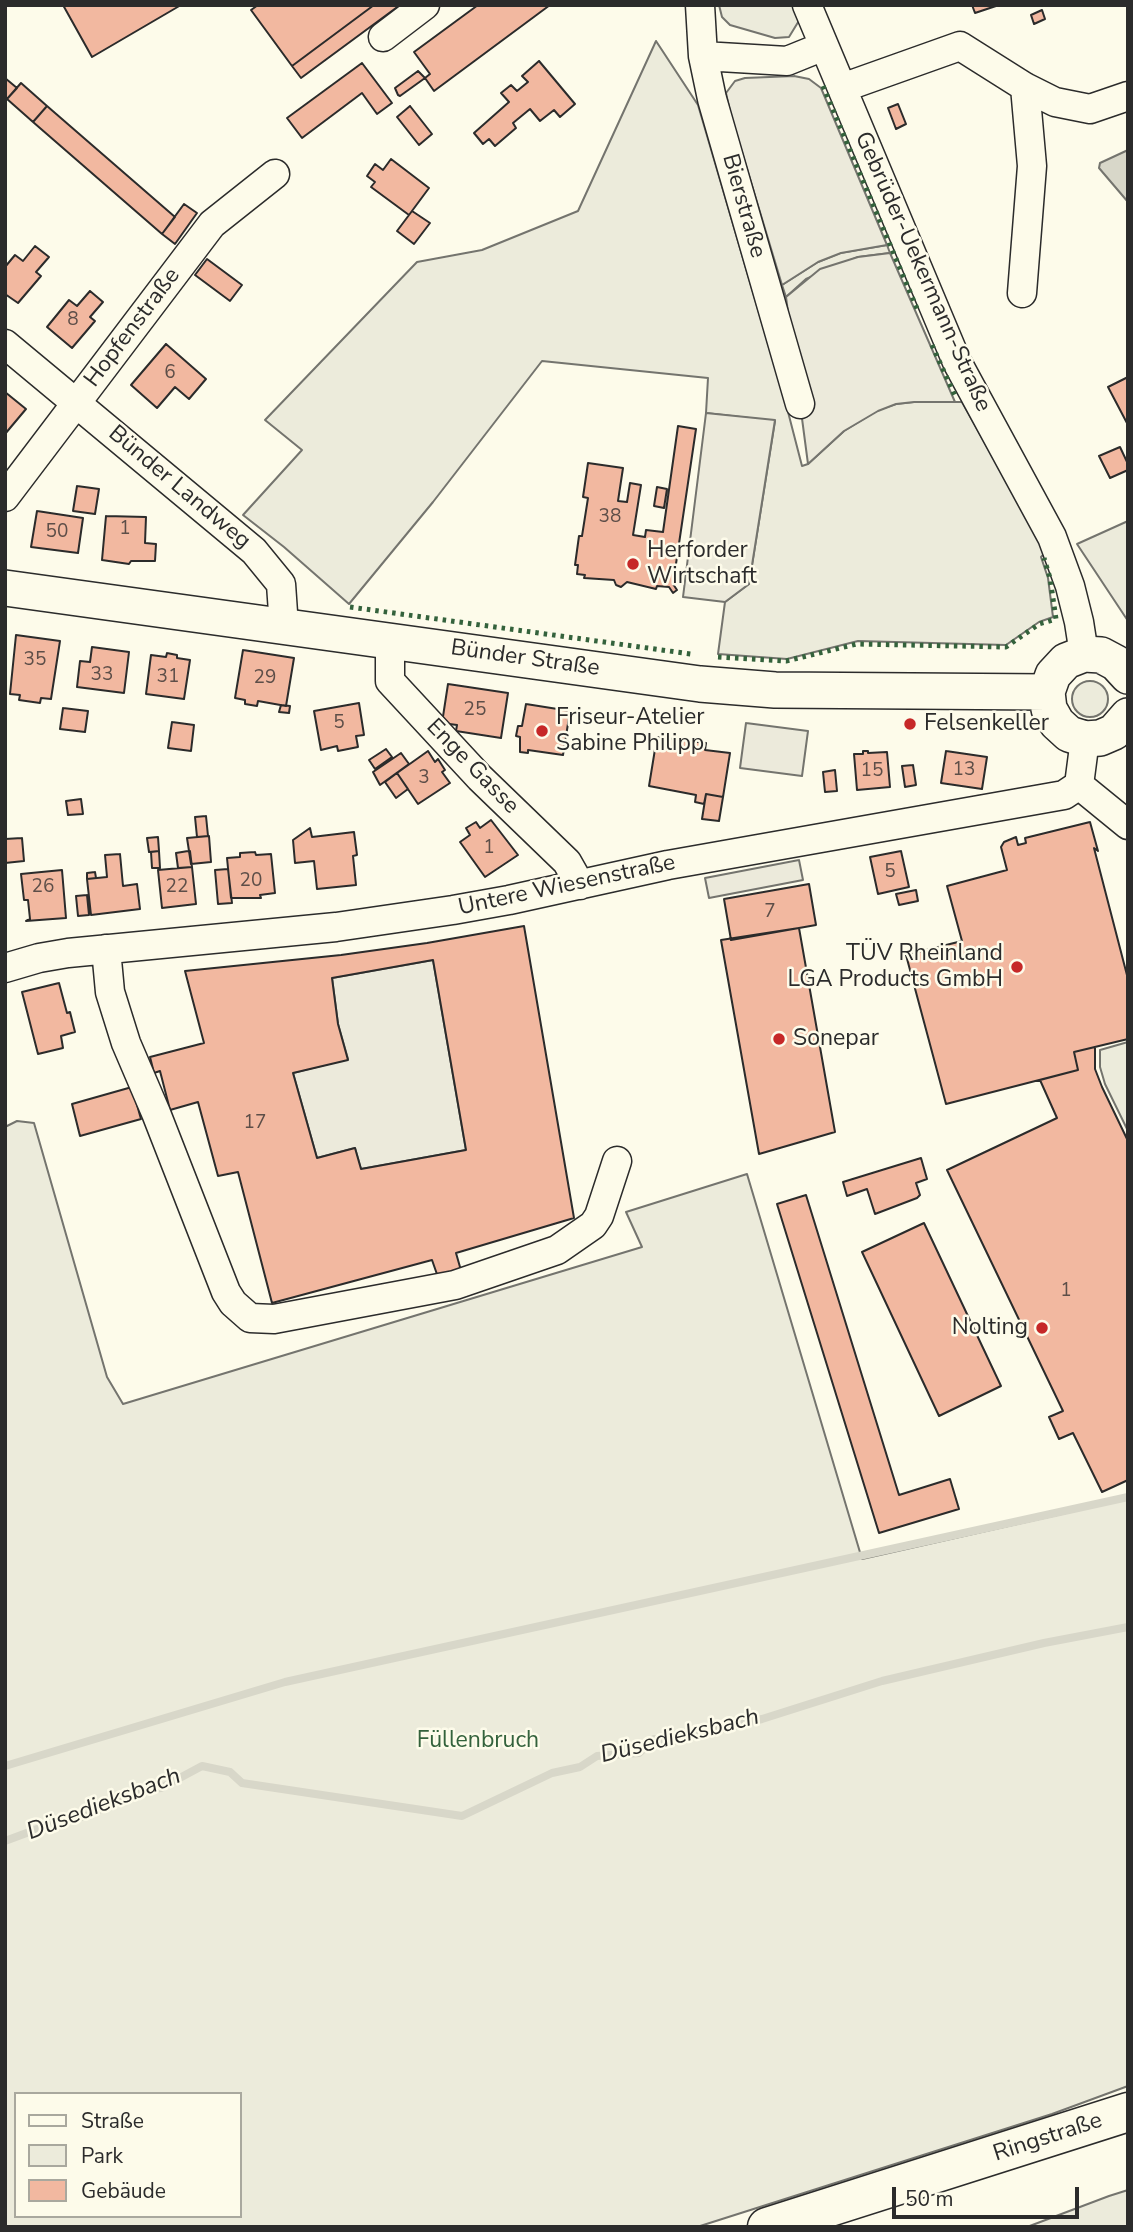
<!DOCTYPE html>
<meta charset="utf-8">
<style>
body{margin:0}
#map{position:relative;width:1133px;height:2232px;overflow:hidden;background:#fdfbea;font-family:"Nunito Sans",sans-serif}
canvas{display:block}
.frame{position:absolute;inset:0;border:7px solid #2b2b2b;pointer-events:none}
.legend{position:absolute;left:14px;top:2092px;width:228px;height:126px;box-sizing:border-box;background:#fdfbea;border:2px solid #a9a89e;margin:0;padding:9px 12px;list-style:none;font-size:21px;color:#2b2b2b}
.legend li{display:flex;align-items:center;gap:14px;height:35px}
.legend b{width:35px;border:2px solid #a9a89e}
.scale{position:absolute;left:892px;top:2187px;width:187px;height:32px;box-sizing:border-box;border:4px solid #2b2b2b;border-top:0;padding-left:9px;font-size:21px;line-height:24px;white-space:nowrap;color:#2b2b2b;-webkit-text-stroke:5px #fdfbea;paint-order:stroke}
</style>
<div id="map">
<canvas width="1133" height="2232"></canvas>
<div class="frame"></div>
<ul class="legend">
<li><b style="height:9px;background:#fdfbea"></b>Straße</li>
<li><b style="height:19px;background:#ecebdb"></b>Park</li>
<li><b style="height:19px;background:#f2b8a0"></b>Gebäude</li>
</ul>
<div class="scale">50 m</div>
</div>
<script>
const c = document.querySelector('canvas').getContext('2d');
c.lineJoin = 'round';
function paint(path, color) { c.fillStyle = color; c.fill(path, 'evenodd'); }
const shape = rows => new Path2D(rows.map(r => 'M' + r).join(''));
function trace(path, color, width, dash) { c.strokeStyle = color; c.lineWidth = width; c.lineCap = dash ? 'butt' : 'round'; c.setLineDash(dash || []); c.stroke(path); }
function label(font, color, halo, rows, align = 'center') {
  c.font = font + ' "Nunito Sans",sans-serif'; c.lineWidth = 5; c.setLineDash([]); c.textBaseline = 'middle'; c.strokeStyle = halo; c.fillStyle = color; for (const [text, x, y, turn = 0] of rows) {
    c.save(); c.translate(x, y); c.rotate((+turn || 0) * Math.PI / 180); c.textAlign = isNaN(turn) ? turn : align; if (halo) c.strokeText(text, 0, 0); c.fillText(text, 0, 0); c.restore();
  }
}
const green = shape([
 [719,5,794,5,800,19,789,37,775,38,730,25,722,17,719,5],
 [656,41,698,105,787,408,802,466,808,464,844,431,878,410,896,404,914,402,962,402,1037,536,1044,554,1041,557,1048,578,1053,617,1039,622,1006,645,858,641,787,659,718,654,725,602,749,584,775,421,706,413,708,378,542,361,433,502,349,604,284,547,243,515,302,450,265,420,417,262,482,250,578,211,656,41],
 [887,245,890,253,858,257,806,279,786,297,782,285,818,262,840,253,887,245],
 [1128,521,1128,621,1077,544,1128,521],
 '1072 699a18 18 0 1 1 36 0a18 18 0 1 1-36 0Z',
 [1128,1042,1128,1131,1105,1084,1100,1067,1100,1050,1128,1042],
 [17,1121,34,1123,107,1377,123,1404,642,1247,626,1212,747,1174,862,1559,1128,1499,1128,2086,1052,2114,697,2227,5,2227,5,1127,17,1121],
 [16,2094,240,2094,240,2216,16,2216,16,2094],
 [1128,2190,1128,2227,1027,2227,1109,2196,1128,2190]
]);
const parking = shape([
 [794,76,809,79,821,88,887,245,841,253,818,262,782,285,731,116,726,93,735,81,745,78,794,76],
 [890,253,955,402,914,402,896,404,878,411,844,431,808,464,786,297,820,269,858,257,890,253],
 [706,413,775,420,749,584,725,602,683,597,706,413],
 [746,723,808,731,802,776,740,768,746,723],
 [799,860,803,880,709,898,705,878,799,860],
 [433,960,466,1150,361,1169,355,1148,317,1158,293,1073,348,1059,338,1024,332,978,433,960]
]);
const water = shape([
 [1128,150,1128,202,1099,168,1100,163,1128,150]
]);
const stream = shape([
 [5,1766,285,1682,1128,1497],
 [5,1841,40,1828,89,1815,135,1791,161,1788,202,1766,230,1772,242,1783,462,1816,552,1773,580,1767,597,1756,639,1753,654,1739,672,1741,762,1719,882,1681,1044,1643,1128,1627]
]);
const building = shape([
 [63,5,181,5,92,57,63,5],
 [258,5,374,5,292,66,251,10,258,5],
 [374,5,400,5,301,78,292,66,374,5],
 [478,5,550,5,434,91,425,78,430,74,414,52,478,5],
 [972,5,995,5,996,6,975,13,972,5],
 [1042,10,1045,19,1034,24,1031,15,1042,10],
 [539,61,575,104,560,117,554,110,540,121,530,109,513,123,516,128,495,146,489,139,483,144,474,133,509,102,501,93,511,85,517,91,528,82,522,76,539,61],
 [362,63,392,103,377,114,362,93,302,138,287,118,362,63],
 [418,71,425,78,400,96,398,95,395,88,418,71],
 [5,78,17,88,7,99,5,98,5,78],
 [21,83,47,106,33,122,7,99,21,83],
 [898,104,906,124,896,129,888,108,898,104],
 [47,106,175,217,162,234,33,122,47,106],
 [410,106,432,134,419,145,397,117,410,106],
 [391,159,429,188,409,215,371,187,375,182,367,176,375,164,383,170,391,159],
 [184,204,197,213,175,244,162,234,184,204],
 [412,211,430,223,414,244,397,231,412,211],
 [35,246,49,257,36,272,41,276,18,303,5,294,5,267,15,255,23,261,35,246],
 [207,259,242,285,230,301,195,275,207,259],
 [90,291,103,302,90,317,95,321,72,348,47,327,69,300,77,306,90,291],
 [166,344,206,379,189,399,175,387,157,408,131,385,166,344],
 [1128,377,1128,425,1108,387,1128,377],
 [5,392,26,409,5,434,5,392],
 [678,426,696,429,673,584,677,590,673,593,669,587,657,586,656,589,627,582,621,587,616,585,614,580,584,578,585,575,577,574,578,565,575,565,579,536,582,536,588,498,583,497,588,463,623,468,618,501,627,502,630,483,641,485,633,535,645,537,646,530,663,532,678,426],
 [1120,447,1128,464,1128,470,1110,478,1099,456,1120,447],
 [77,486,99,489,95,514,73,511,77,486],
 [657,487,667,489,664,508,654,506,657,487],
 [37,511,83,518,78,553,31,547,37,511],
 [106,516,146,517,145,543,156,544,155,561,131,561,129,564,102,560,106,516],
 [16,635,60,641,51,699,41,698,40,703,19,700,20,695,10,694,16,635],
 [92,647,129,652,124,693,77,687,80,661,90,662,92,647],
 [243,650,294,658,286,706,258,701,257,706,245,704,245,700,235,698,243,650],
 [167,653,177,655,177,658,190,660,184,699,146,694,151,655,166,657,167,653],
 [448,684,508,693,501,738,456,731,457,725,442,723,448,684],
 [359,703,364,735,356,736,358,747,338,751,337,746,321,750,314,711,359,703],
 [526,704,570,711,563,755,528,750,528,753,520,752,520,737,516,736,518,726,522,726,526,704],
 [281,705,290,706,289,713,279,712,281,705],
 [63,708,88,711,85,732,60,729,63,708],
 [172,722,194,725,191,751,168,748,172,722],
 [657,737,706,743,705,750,730,753,723,797,706,794,704,804,695,802,696,795,649,786,657,737],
 [386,749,392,757,375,769,369,760,386,749],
 [428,751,435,762,438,759,445,770,442,772,450,783,418,804,397,773,428,751],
 [863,751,868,751,868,753,887,752,890,787,857,790,854,754,863,754,863,751],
 [946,751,987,757,982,789,941,783,946,751],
 [401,753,409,764,380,785,373,772,401,753],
 [913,765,916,785,905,787,902,766,913,765],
 [835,770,837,791,825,792,823,772,835,770],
 [397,773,408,789,396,798,385,782,397,773],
 [706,794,723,797,719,821,702,819,706,794],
 [81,799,83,814,68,815,66,801,81,799],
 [206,816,208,836,197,837,195,817,206,816],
 [491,820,518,855,485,877,460,842,470,835,466,828,476,822,480,828,491,820],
 [1090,822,1098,851,1094,848,1128,979,1128,1039,1074,1052,1078,1070,946,1104,906,955,962,941,947,886,1007,870,1001,847,1004,842,1016,837,1018,845,1026,843,1025,838,1090,822],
 [310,828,312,837,354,832,357,855,353,856,356,885,317,889,314,861,295,863,293,840,310,828],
 [209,836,211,862,191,864,187,838,209,836],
 [158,837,159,851,149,852,147,838,158,837],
 [22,838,24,861,5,863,5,839,22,838],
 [159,851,160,868,152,868,151,852,159,851],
 [188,851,190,851,192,867,178,868,176,853,188,851],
 [901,851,909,887,878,894,870,857,901,851],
 [255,852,256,855,271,854,275,893,260,895,261,898,231,898,227,858,240,857,240,853,255,852],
 [120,854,123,886,137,884,140,909,91,915,87,879,107,877,105,855,120,854],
 [192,867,196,904,162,908,158,870,192,867],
 [228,869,232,903,218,904,215,870,228,869],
 [62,870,66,918,26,921,30,919,28,900,24,900,21,874,62,870],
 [95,872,96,878,87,879,87,873,95,872],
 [809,884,816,925,731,940,724,899,809,884],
 [916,890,918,901,899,905,896,894,916,890],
 [87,895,89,915,78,916,76,896,87,895],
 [524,926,574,1218,456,1253,462,1274,439,1280,432,1260,272,1303,238,1172,218,1176,198,1102,170,1110,160,1071,154,1073,150,1057,204,1043,185,971,341,955,427,943,524,926],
 [433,960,466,1150,361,1169,355,1148,317,1158,293,1073,348,1060,338,1024,332,978,433,960],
 [799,928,835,1132,759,1154,721,940,799,928],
 [59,983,67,1013,70,1012,75,1032,61,1036,63,1048,38,1054,22,992,59,983],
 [1095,1047,1095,1069,1102,1087,1128,1141,1128,1480,1102,1492,1073,1433,1059,1439,1049,1417,1063,1411,947,1170,1057,1118,1040,1080,1078,1070,1074,1052,1095,1047],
 [132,1087,141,1119,80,1136,72,1104,132,1087],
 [921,1158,927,1179,916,1183,920,1195,917,1198,875,1214,867,1189,847,1196,843,1182,921,1158],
 [806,1195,899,1495,950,1479,959,1509,879,1533,777,1204,806,1195],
 [924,1223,1001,1386,939,1416,862,1252,924,1223]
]);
const minor = shape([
 [700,5,703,56,712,99,800,404],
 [807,5,957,362,1052,537,1070,586,1079,622,1084,654],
 [383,37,425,5],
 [703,56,787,61,824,46],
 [842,88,960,46,1025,87,1055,102,1090,109,1128,96],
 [1022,293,1032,166,1025,87],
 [5,344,254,551,281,584,284,627],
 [5,497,212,224,275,174],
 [390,640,390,681,480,778,567,862,580,885],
 [1079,785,1128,825],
 [106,949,110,992,126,1043,156,1113,226,1292,233,1303,250,1318,274,1319,455,1285,557,1250,593,1225,599,1216,617,1161],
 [5,968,39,958,68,953,336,927,453,910,509,900,668,865,1064,795,1079,785,1085,739]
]);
const major = shape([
 [5,588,700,684,775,690,1047,692],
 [1128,676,1116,663,1101,655,1084,654,1066,661,1053,675,1047,692,1049,709,1057,723,1069,734,1085,739,1100,738,1114,732,1128,716]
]);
const highway = shape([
 [767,2227,1128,2112]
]);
const hedge = shape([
 [823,86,918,311],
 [932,345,956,398],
 [350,607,691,654],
 [718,657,786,661,857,644,1006,647,1039,624,1056,619,1050,578,1044,558]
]);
const markers = [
 [633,564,7,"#c62828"],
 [910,724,7,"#c62828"],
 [542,731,7,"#c62828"],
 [1017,967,7,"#c62828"],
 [779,1039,7,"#c62828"],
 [1042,1328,7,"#c62828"]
];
const numberNames = [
 ["8",73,320],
 ["6",170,373],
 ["38",610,517],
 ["1",125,529],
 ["50",57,532],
 ["35",35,660],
 ["33",102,675],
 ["31",168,677],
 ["29",265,678],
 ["25",475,710],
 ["5",339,723],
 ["13",964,770],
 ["15",872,771],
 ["3",424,778],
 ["1",489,848],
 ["5",890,872],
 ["20",251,881],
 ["26",43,887],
 ["22",177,887],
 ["7",770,912],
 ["17",255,1123],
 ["1",1066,1291]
];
const streetNames = [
 ["Bierstraße",743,206,74],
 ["Gebrüder-Uekermann-Straße",922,272,66],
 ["Hopfenstraße",133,328,-53],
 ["Bünder Landweg",179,488,40],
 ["Bünder Straße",525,659,8],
 ["Enge Gasse",472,767,46],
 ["Untere Wiesenstraße",567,886,-12],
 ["Ringstraße",1048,2138,-18]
];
const poiNames = [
 ["Herforder",647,551],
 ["Wirtschaft",647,577],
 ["Friseur-Atelier",556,718],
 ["Sabine Philipp",556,744],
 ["Felsenkeller",924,724],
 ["TÜV Rheinland",1003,954,"right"],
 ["LGA Products GmbH",1003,980,"right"],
 ["Sonepar",793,1039],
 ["Nolting",1028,1328,"right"]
];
const parkNames = [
 ["Füllenbruch",478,1741]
];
const waterNames = [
 ["Düsedieksbach",680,1737,-14],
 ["Düsedieksbach",104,1805,-21]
];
paint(green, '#ecebdb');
trace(green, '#74746e', 2);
paint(parking, '#eceadb');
trace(parking, '#74746e', 2);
paint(water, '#d8d7c9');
trace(water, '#74746e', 2);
trace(stream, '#d8d7c9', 8);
paint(building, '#f2b8a0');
trace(building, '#2b2b2b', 2);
trace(minor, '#2b2b2b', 31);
trace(major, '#2b2b2b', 38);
trace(highway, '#2b2b2b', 41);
trace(minor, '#fdfbea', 28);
trace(major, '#fdfbea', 35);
trace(highway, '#fdfbea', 38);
trace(hedge, '#34623c', 5, [3.5, 5]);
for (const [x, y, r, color] of markers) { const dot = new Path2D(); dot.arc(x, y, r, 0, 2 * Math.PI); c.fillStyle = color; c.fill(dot); trace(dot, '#fdfbea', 2.5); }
label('19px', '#5d4e48', null, numberNames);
label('23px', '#2b2b2b', '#fdfbea', streetNames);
label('23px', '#2b2b2b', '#fdfbea', poiNames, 'left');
label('23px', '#34623c', '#fdfbea', parkNames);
label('italic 24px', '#2b2b2b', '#fdfbea', waterNames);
</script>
